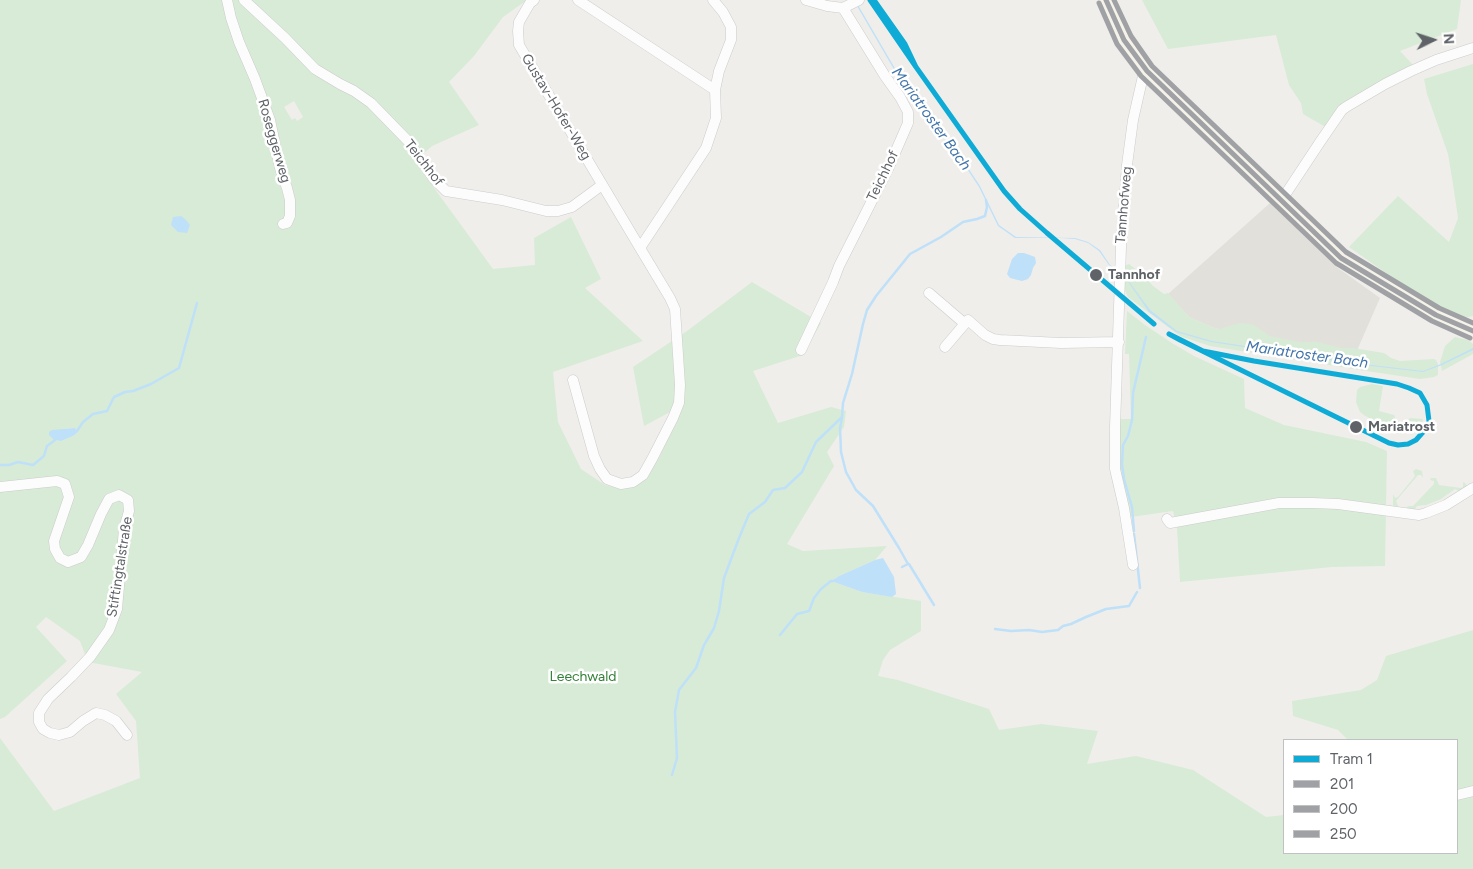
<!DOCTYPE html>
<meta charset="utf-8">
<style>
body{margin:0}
#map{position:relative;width:1473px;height:869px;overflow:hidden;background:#efeeea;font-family:Figtree,sans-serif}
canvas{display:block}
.legend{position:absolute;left:1283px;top:739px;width:175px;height:115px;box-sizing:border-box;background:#fff;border:1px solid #bfc1c3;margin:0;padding:6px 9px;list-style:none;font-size:15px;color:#5f6368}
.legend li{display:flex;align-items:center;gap:10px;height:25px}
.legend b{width:25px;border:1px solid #bfc1c3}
.north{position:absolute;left:1408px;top:15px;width:50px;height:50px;-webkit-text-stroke:4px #fff;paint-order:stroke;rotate:86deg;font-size:14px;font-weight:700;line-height:20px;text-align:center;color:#5f6368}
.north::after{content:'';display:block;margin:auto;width:18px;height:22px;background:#5f6368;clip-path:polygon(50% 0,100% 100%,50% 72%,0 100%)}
</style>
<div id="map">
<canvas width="1473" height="869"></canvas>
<ul class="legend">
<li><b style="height:6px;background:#0eabd6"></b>Tram 1</li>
<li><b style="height:6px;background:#9fa1a4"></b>201</li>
<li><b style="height:6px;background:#9fa1a4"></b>200</li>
<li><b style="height:6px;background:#9fa1a4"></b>250</li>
</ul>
<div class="north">N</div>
</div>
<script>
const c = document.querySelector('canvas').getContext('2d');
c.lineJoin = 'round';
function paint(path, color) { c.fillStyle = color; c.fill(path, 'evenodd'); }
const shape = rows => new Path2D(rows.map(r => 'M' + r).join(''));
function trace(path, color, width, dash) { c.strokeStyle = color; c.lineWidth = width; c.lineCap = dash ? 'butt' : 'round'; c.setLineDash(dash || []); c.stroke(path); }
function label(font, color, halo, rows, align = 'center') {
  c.font = font + ' Figtree,sans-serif'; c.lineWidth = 5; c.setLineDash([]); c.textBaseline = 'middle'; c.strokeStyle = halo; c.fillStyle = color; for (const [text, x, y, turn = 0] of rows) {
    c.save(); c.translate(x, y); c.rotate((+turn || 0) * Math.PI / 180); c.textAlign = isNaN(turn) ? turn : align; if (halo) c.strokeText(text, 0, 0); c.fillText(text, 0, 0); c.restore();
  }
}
const education = shape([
 [1270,203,1338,268,1380,298,1355,355,1305,346,1214,328,1189,317,1168,294]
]);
const green = shape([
 [0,0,527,0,503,17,474,56,449,82,479,125,432,146,424,153,416,163,493,269,535,265,534,238,571,217,601,279,585,288,643,341,553,372,558,422,581,469,605,485,621,489,640,483,659,458,683,405,644,426,633,367,687,331,752,282,821,323,803,355,753,371,778,423,831,407,846,411,844,427,827,452,834,466,787,544,803,551,887,546,875,560,839,576,831,581,862,592,921,601,921,631,890,650,883,660,878,676,898,680,989,709,999,730,1041,724,1098,731,1087,764,1136,756,1193,770,1266,817,1284,815,1284,853,1457,853,1457,740,1348,740,1338,730,1293,716,1292,701,1361,690,1377,680,1386,656,1473,630,1473,869,0,869,0,738,54,811,140,778,136,721,116,694,142,672,88,662,80,641,46,617,36,627,67,661,5,717,0,719],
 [294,101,303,117,297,121,295,118,292,120,284,107],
 [74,428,77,433,73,436,61,441,55,440,64,429],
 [1142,0,1461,0,1457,29,1400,51,1414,66,1346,107,1329,129,1303,114,1301,103,1289,85,1276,35,1168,49],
 [1473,64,1473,316,1463,318,1419,296,1349,247,1398,196,1449,242,1458,218,1453,184,1448,154,1427,94,1424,79],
 [1129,264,1142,274,1153,286,1164,294,1168,293,1189,317,1214,328,1221,329,1225,327,1241,323,1254,325,1270,336,1299,342,1317,342,1342,348,1353,348,1384,353,1391,358,1400,361,1434,359,1436,360,1438,364,1438,375,1434,377,1420,379,1360,370,1210,346,1180,336,1128,297,1123,286,1124,266],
 [1127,311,1145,325,1172,343,1194,356,1244,379,1245,408,1284,425,1366,442,1387,451,1385,566,1332,567,1180,582,1177,528,1173,511,1131,517,1119,468,1120,419,1131,419,1129,354,1125,354],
 [1455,337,1468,340,1473,344,1473,354,1442,371,1440,362,1445,346],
 [1372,384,1383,386,1379,411,1394,415,1396,420,1400,422,1406,422,1410,418,1423,419,1422,422,1414,429,1399,434,1392,432,1364,415,1360,412,1356,402,1357,390,1360,387],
 [1416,469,1422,471,1423,478,1421,475,1418,475,1396,501,1398,506,1394,507,1393,505,1393,494,1395,498,1398,497,1415,476,1413,471],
 [1431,478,1436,478,1439,485,1461,488,1463,487,1463,482,1465,483,1467,486,1467,489,1461,492,1455,489,1441,499,1426,505,1417,506,1415,509,1419,511,1407,509,1407,507,1408,506,1413,506,1434,484,1434,481,1430,480]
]);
const water = shape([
 [858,5,900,77,941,127,980,186,999,225,1016,237,1075,238,1088,242,1100,250,1110,265,1127,279,1150,310,1177,331,1212,341,1363,364,1423,371,1441,364,1473,348,1473,350,1442,365,1423,372,1363,365,1211,342,1176,332,1149,312,1127,280,1109,265,1099,251,1088,243,1075,239,1061,238,1015,238,998,226,979,187,940,128,899,78,857,6],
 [181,216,186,220,190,225,187,233,178,232,171,225,173,217],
 [1018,253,1024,253,1035,257,1036,263,1033,268,1031,275,1028,279,1022,281,1010,278,1007,274,1012,259],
 [75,428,77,433,73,436,61,441,54,440,49,435,49,432,52,430],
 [883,558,894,577,896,594,892,597,862,592,831,581,839,576,875,560]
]);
const stream = shape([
 [842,418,840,428,841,452,846,472,856,490,873,506,899,548,908,564,902,567],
 [74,432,77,431,83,422,93,414,107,411,114,397,125,392,133,391,151,384,179,368,197,303],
 [0,465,9,465,18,462,33,465,44,456,47,446,55,440],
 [1134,531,1132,507,1124,479,1122,464,1123,445,1128,436,1132,420,1133,393,1146,337],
 [1134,534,1140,588],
 [909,564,934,605],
 [995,629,1011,631,1029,630,1042,632,1058,630,1063,626,1071,624,1086,617,1106,609,1129,606,1137,592],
 [780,635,797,614,809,611,814,598,821,589,831,581,833,581],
 [672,775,677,758,675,712,679,690,696,668,704,645,714,628,719,611,724,578,739,538,749,514,765,502,773,490,785,488,802,472,816,442,842,417,843,403,852,374,863,324,867,310,876,296,910,254,941,237,963,222,977,219,985,216,987,207,986,200]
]);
const minor = shape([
 [227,0,231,18,239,42,255,79,270,120,280,168,287,188,290,200,290,216,287,223,283,224],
 [244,0,285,38,315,69,340,84,354,91,371,103,408,141,434,179,446,191,502,200,546,211,558,211,572,207,602,185],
 [534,0,530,3,519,22,518,31,519,45,640,248,706,148,716,118,715,90,719,71,731,40,731,27,723,12,713,0],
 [578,0,715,90],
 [806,0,827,6,843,8,859,0],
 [1281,201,1320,142,1342,110,1346,107,1385,84,1411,71,1436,60,1473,48],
 [929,293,964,323],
 [945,347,968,320,985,335,993,339,1000,340,1061,343,1119,342],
 [801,350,833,282,839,266,888,169,908,123,908,112,900,97,885,76,843,8],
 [573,380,594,456,600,469,607,479,621,484,633,482,643,475,652,459,673,418,679,403,680,385,675,309,670,298,640,248],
 [0,487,57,481,65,484,69,497,54,541,55,549,60,558,68,562,81,557,88,545,101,514,109,499,119,495,128,500,129,511,124,529,117,609,109,630,90,657,71,677,48,699,39,713,39,722,43,729,50,733,59,735,70,732,83,721,96,713,105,715,116,721,127,735],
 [1167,519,1170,523,1279,503,1312,503,1338,504,1419,515,1426,513,1446,505,1473,488],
 [1133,565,1124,508,1115,469,1115,427,1121,247,1127,165,1133,120,1143,76,1147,71],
 [1457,795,1473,791]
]);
const primary = shape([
 [1106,0,1124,40,1137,59,1147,71,1341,258,1436,315,1473,331]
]);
const bus1 = shape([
 [1106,0,1124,40,1147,71,1341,258,1436,315,1473,331]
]);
const bus2 = shape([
 [1099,3,1117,44,1141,76,1336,263,1432,321,1470,338]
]);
const bus3 = shape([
 [1114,0,1131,36,1152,66,1346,252,1439,308,1473,323]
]);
const tram1 = shape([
 [870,0,916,67],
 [874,0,905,44,916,67],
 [916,67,1004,191],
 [916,67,1004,191],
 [1004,191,1020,209,1047,233],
 [1047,233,1154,324],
 [1047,233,1154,324],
 [1169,334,1203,351,1254,361,1397,384,1409,388,1420,393,1427,405,1429,421,1424,431,1416,440,1408,444,1398,445,1389,443,1180,340,1169,334]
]);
const markers = [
 [1096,275,7,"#5f6368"],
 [1356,427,7,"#5f6368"]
];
const streetNames = [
 ["Gustav-Hofer-Weg",556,107,59],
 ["Roseggerweg",274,141,74],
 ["Teichhof",424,163,52],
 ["Teichhof",883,176,-64],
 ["Tannhofweg",1124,205,-85],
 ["Stiftingtalstraße",120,567,-81]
];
const stopNames = [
 ["Tannhof",1108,275],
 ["Mariatrost",1368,427]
];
const parkNames = [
 ["Leechwald",583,677]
];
const waterNames = [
 ["Mariatroster Bach",931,119,54],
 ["Mariatroster Bach",1307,355,8]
];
paint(education, '#e2e0da');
paint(green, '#d8ebd6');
paint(water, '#bfe0f9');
trace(stream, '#bfe0f9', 2.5);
trace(minor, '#cbcccc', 11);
trace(primary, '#d7ceb8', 16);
trace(minor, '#fdfcfc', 10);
trace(primary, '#f4f2e9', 15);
trace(bus1, '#9fa1a4', 5);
trace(bus2, '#9fa1a4', 5);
trace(bus3, '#9fa1a4', 5);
trace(tram1, '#0eabd6', 5);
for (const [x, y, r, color] of markers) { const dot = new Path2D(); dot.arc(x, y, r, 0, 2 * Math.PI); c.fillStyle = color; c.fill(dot); trace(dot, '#fff', 2); }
label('14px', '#5f6368', '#fff', streetNames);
label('bold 14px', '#5f6368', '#fff', stopNames, 'left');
label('14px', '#348238', '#fff', parkNames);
label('italic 15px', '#4174aa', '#fff', waterNames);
</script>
